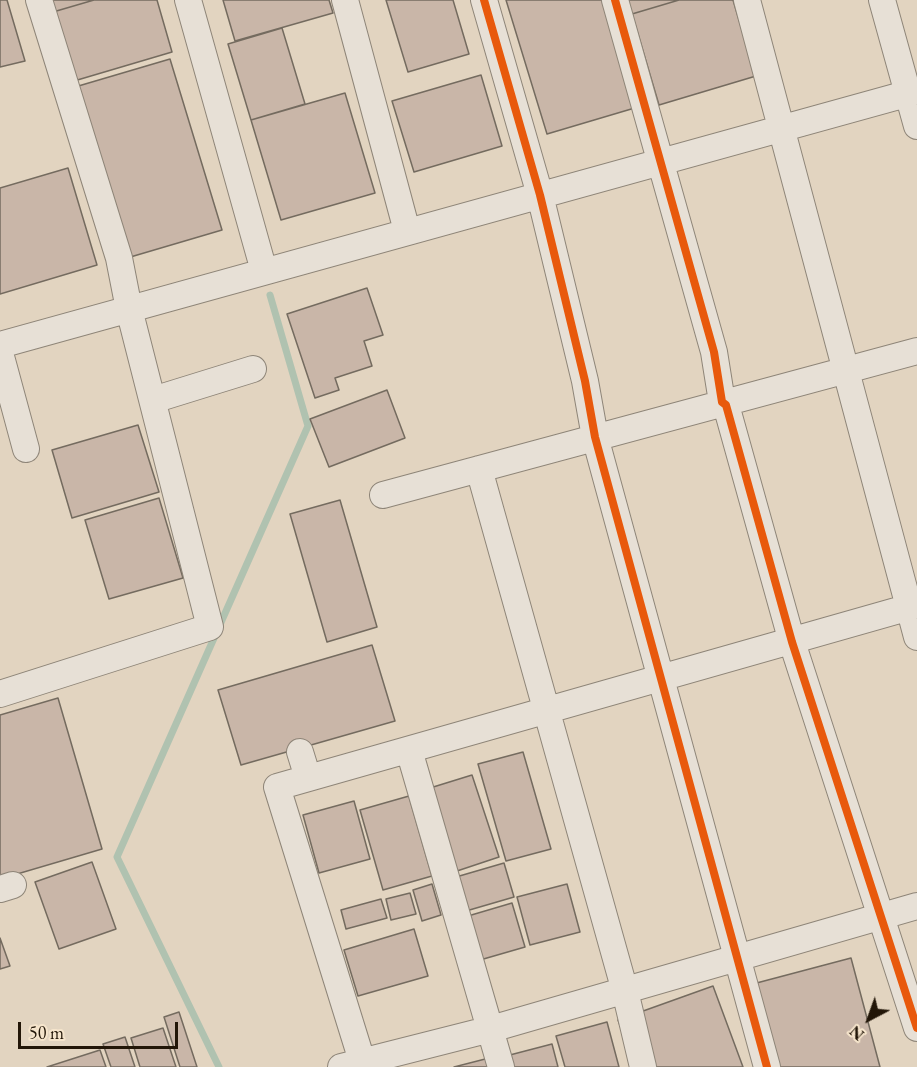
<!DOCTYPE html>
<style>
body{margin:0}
#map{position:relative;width:917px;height:1067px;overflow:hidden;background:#e2d4c0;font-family:"EB Garamond",serif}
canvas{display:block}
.north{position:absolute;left:839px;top:989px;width:60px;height:60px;-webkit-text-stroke:4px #f6e5cc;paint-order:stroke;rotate:221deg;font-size:16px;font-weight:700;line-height:24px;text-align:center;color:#221608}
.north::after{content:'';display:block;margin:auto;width:21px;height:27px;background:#221608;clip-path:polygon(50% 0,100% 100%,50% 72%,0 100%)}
.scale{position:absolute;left:18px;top:1022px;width:160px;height:27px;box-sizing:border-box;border:3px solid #221608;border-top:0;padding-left:8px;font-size:18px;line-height:21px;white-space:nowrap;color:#221608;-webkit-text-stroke:4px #f6e5cc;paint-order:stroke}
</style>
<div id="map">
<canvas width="917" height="1067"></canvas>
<div class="north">N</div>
<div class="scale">50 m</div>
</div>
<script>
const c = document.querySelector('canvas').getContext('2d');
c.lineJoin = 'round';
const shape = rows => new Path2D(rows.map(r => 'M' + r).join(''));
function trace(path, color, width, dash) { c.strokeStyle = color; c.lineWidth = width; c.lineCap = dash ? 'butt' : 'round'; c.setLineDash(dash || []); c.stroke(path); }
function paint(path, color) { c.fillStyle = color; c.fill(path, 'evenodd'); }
const stream = shape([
 [219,1067,117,857,308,426,270,295]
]);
const building = shape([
 [0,0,7,0,25,61,0,67,0,0],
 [48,0,94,0,53,12,48,0],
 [94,0,157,0,172,52,74,81,53,12,94,0],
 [223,0,329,0,333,13,235,41,223,0],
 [386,0,453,0,469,54,408,72,386,0],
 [506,0,606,0,638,107,547,134,506,0],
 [627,0,679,0,632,14,627,0],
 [679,0,733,0,756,76,659,105,632,14,679,0],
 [282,28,305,104,251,120,228,44,282,28],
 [170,59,222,230,127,258,75,87,170,59],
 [481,75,502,146,414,172,392,101,481,75],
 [345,93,375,193,281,220,251,120,345,93],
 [68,168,97,265,0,294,0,188,68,168],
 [367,288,383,335,364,341,372,366,335,378,339,390,315,398,287,314,367,288],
 [387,390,405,438,329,467,310,419,387,390],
 [138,425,159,492,72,518,52,450,138,425],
 [159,498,183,578,109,599,85,520,159,498],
 [340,500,377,627,327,642,290,514,340,500],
 [372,645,395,721,241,765,218,690,372,645],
 [58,698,102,849,0,879,0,715,58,698],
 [523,752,551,849,506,861,478,764,523,752],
 [472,775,499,857,457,871,430,788,472,775],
 [409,796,432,876,383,890,360,810,409,796],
 [354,801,370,859,319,873,303,815,354,801],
 [92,862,116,929,59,949,35,882,92,862],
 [504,863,514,897,466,911,456,877,504,863],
 [432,884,441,915,422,921,413,890,432,884],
 [567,884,580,932,530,945,517,897,567,884],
 [410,893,416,914,391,920,386,899,410,893],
 [381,899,387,918,346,929,341,910,381,899],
 [512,903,525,947,480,960,468,916,512,903],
 [414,929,428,976,358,996,344,950,414,929],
 [0,938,10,966,0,969,0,938],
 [851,958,880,1067,771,1067,749,985,851,958],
 [713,986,743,1067,635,1067,618,1020,713,986],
 [179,1012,197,1067,180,1067,164,1017,179,1012],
 [607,1022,619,1067,565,1067,556,1036,607,1022],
 [163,1028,176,1067,140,1067,131,1038,163,1028],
 [125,1037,135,1067,111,1067,103,1044,125,1037],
 [552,1044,558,1067,508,1067,506,1056,552,1044],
 [100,1050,106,1067,47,1067,100,1050],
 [493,1057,495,1067,454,1067,493,1057]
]);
const minor = shape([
 [188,0,264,271],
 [345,0,407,231],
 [484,0,540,195,585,381,595,437,767,1067],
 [615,0,714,352,722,402,726,405,792,642,917,1028],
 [747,0,917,637],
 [882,0,917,126],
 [0,345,917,91],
 [0,353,26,449],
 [153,400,253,369],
 [479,469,625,991,643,1067],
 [383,495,917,351],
 [0,694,210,627,129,309,119,258,39,0],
 [409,750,501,1067],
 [300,752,308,778],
 [0,889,13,885],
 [362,1061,277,787,917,605],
 [341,1067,491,1029,917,906]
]);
const cycleway = shape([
 [484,0,540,195,585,381,595,437,767,1067],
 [615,0,714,352,722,402,726,405,792,642,917,1028]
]);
trace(stream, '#b0c2b0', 7);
paint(building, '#c9b6a8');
trace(building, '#746b5f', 1.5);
trace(minor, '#8e8578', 28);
trace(minor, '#e7e0d6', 26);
trace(cycleway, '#e8590c', 8);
</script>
